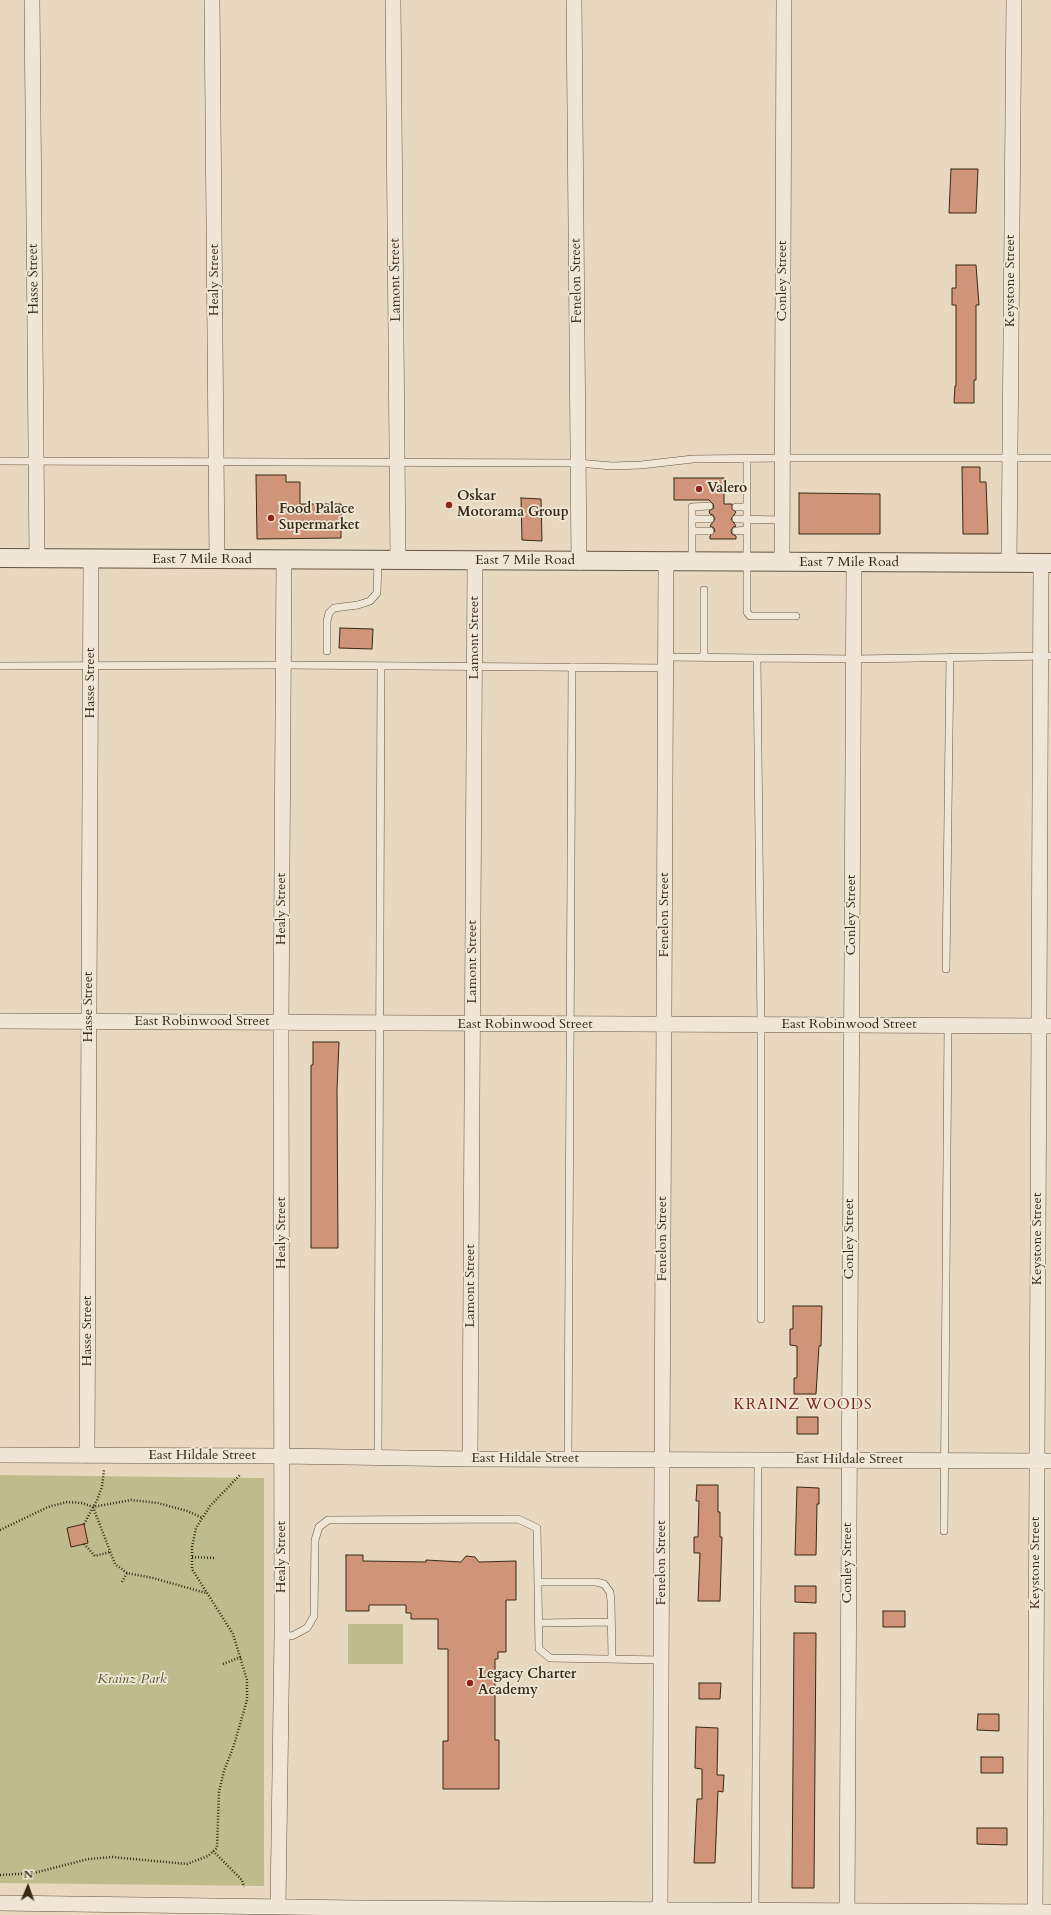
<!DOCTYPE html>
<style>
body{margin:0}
#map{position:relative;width:1051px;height:1915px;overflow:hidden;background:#e8d8c0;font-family:Cardo,serif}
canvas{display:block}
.north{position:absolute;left:8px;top:1867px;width:40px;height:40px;-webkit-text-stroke:3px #f0e6d6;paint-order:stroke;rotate:2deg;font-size:11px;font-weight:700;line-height:16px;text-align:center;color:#382915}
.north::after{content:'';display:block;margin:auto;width:14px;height:18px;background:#382915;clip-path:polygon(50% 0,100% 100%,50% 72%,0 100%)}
</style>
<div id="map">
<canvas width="1051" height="1915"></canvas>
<div class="north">N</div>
</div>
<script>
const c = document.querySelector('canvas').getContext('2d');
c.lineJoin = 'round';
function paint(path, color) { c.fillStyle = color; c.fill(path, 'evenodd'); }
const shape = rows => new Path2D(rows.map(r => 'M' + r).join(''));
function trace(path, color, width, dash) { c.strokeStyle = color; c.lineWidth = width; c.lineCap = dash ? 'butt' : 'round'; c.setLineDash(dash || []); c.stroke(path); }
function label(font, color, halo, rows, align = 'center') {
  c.font = font + ' Cardo,serif'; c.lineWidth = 3.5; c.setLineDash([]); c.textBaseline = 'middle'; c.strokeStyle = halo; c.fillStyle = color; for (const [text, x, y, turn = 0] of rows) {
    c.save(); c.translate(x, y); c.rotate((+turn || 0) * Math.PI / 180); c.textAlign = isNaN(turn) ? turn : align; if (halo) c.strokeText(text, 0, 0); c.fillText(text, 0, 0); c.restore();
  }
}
const green = shape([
 [0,1475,264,1478,264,1886,0,1883],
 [348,1624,403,1624,403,1664,348,1664]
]);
const building = shape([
 [951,169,978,169,976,213,949,213,951,169],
 [956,265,976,265,979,305,976,305,976,380,974,380,974,403,954,403,955,386,956,386,956,305,952,305,952,288,956,288,956,265],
 [962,467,980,467,980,482,986,482,988,534,963,534,962,467],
 [256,475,286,475,286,482,300,482,300,504,341,504,341,538,257,539,256,475],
 [674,478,724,478,724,504,732,504,732,509,736,512,731,519,736,526,733,527,731,531,732,534,736,536,736,539,710,539,710,536,715,531,714,528,710,526,715,519,713,515,710,514,709,511,714,508,713,504,709,500,674,500,674,478],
 [799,493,880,494,880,534,799,534,799,493],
 [521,498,541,499,542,541,522,540,521,498],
 [340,628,373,629,372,649,339,648,340,628],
 [313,1042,339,1042,337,1089,338,1248,311,1248,311,1065,313,1065,313,1042],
 [793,1306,822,1306,821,1346,819,1346,816,1394,794,1394,794,1378,797,1378,797,1346,790,1345,790,1329,793,1329,793,1306],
 [797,1417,818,1417,818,1434,797,1434,797,1417],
 [697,1485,718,1485,718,1512,720,1512,720,1537,722,1537,720,1601,698,1601,700,1553,694,1553,694,1537,698,1537,699,1501,696,1501,697,1485],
 [797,1487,819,1488,819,1504,817,1504,816,1555,795,1555,797,1487],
 [84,1524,88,1543,71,1547,67,1528,84,1524],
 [346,1555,363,1555,363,1561,426,1562,426,1560,461,1562,466,1556,475,1557,479,1562,516,1561,516,1600,506,1600,506,1652,498,1652,498,1659,495,1659,495,1740,499,1740,499,1789,443,1789,443,1741,448,1741,448,1649,438,1649,438,1619,411,1619,411,1613,406,1613,406,1605,369,1605,369,1611,346,1611,346,1555],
 [795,1586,816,1586,816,1603,795,1602,795,1586],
 [883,1611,905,1611,905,1627,883,1627,883,1611],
 [794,1633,816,1633,814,1888,792,1888,794,1633],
 [699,1683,721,1683,720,1699,699,1699,699,1683],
 [978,1714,999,1714,999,1731,977,1730,978,1714],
 [696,1727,718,1728,717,1775,724,1775,723,1792,718,1791,715,1863,694,1863,697,1799,702,1799,702,1769,695,1768,696,1727],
 [981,1757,1003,1757,1003,1773,981,1773,981,1757],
 [977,1828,1007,1828,1007,1845,977,1844,977,1828]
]);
const path = shape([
 [93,1507,115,1564,127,1573,153,1578,206,1593],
 [84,1524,97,1500,102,1487,104,1469],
 [0,1530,48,1507,67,1502,82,1503,93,1507,131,1500,158,1503,187,1511,203,1518],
 [84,1544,95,1556,110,1552],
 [192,1557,215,1558],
 [122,1582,127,1573],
 [223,1664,241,1657],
 [213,1851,242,1880,244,1887],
 [0,1875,34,1873,88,1859,112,1857,187,1864,208,1856,217,1848,219,1792,224,1771,234,1745,247,1700,247,1680,233,1634,192,1569,192,1547,196,1528,210,1506,240,1475]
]);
const service = shape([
 [747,458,747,612,750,616,796,616],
 [0,461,578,463,612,466,641,465,693,459,782,458,1051,458],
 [736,507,747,507],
 [692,519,710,519],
 [736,519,782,520],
 [692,531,710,531],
 [736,531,747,530],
 [692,561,692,507,709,506],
 [704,590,704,657],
 [327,651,327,621,329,613,334,608,358,605,370,601,377,593,378,561],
 [666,657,854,659,1051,656],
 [757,658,761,1025,761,1319],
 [0,666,283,665,666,668],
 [946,969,950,657],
 [378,1457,381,666],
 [568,1459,572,667],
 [944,1531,948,1026],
 [538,1582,596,1582,604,1584,610,1592,611,1601,612,1659],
 [539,1623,611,1622],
 [282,1635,292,1636,307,1628,314,1616,315,1540,319,1527,328,1520,518,1519,537,1528,539,1649,550,1658,661,1660],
 [755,1912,758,1460]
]);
const minor = shape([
 [32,0,37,559],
 [212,0,217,560],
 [393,0,398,561],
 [574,0,579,562],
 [782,562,784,0],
 [1009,563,1014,0],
 [0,1021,1051,1026],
 [0,1455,282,1456,470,1459,1051,1461],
 [87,1456,91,559],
 [470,1459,475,561],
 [0,1903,357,1908,1051,1912],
 [278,1906,282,1635,281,1023,284,560],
 [660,1915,666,562],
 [847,1915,854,563],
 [1035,1915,1041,563]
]);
const tertiary = shape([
 [0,558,1051,563]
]);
const markers = [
 [699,489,4,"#8f2418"],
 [449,505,4,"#8f2418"],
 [271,518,4,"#8f2418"],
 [470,1683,4,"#8f2418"]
];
const streetNames = [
 ["Hasse Street",34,279,-91],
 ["Healy Street",215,280,-90],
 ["Lamont Street",396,280,-91],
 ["Fenelon Street",577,281,-91],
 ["Conley Street",783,281,-90],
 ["Keystone Street",1011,281,-90],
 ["East 7 Mile Road",202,560],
 ["East 7 Mile Road",525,561],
 ["East 7 Mile Road",849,563],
 ["Lamont Street",475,638,-90],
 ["Hasse Street",91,683,-90],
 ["Healy Street",282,909,-90],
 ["Fenelon Street",665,915,-90],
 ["Conley Street",852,915,-90],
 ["Lamont Street",473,962,-90],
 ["Hasse Street",89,1007,-90],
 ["East Robinwood Street",202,1022],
 ["East Robinwood Street",525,1025],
 ["East Robinwood Street",849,1025],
 ["Healy Street",282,1233,-90],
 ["Fenelon Street",663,1239,-90],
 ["Conley Street",850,1239,-90],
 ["Keystone Street",1038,1239,-90],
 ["Lamont Street",471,1286,-90],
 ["Hasse Street",88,1331,-90],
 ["East Hildale Street",202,1456],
 ["East Hildale Street",525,1459],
 ["East Hildale Street",849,1460],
 ["Healy Street",282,1557,-90],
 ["Fenelon Street",662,1563,-90],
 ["Conley Street",848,1563,-90],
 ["Keystone Street",1036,1563,-90]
];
const poiNames = [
 ["Valero",707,489],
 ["Oskar",457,497],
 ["Motorama Group",457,513],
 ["Food Palace",279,510],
 ["Supermarket",279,526],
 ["Legacy Charter",478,1675],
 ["Academy",478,1691]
];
const parkNames = [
 ["Krainz Park",132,1680]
];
const neighbourhoodNames = [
 ["KRAINZ WOODS",803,1406]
];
paint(green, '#bebc8d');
paint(building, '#cf947a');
trace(building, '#382915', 1);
trace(service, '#645540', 8);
trace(minor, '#645540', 16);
trace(tertiary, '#645540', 20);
trace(path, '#382915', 2.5, [1, 2]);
trace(service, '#f0e6d6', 7);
trace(minor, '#f0e6d6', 15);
trace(tertiary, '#f0e6d6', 18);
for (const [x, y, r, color] of markers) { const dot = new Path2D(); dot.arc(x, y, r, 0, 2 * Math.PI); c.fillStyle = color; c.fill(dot); trace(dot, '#f0e6d6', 1.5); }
label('14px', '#382915', '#f0e6d6', streetNames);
label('bold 14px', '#382915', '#f0e6d6', poiNames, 'left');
label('italic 14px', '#5a4e33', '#f0e6d6', parkNames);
c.letterSpacing = '1px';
label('15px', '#7a1f14', '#f0e6d6', neighbourhoodNames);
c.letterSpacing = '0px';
</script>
